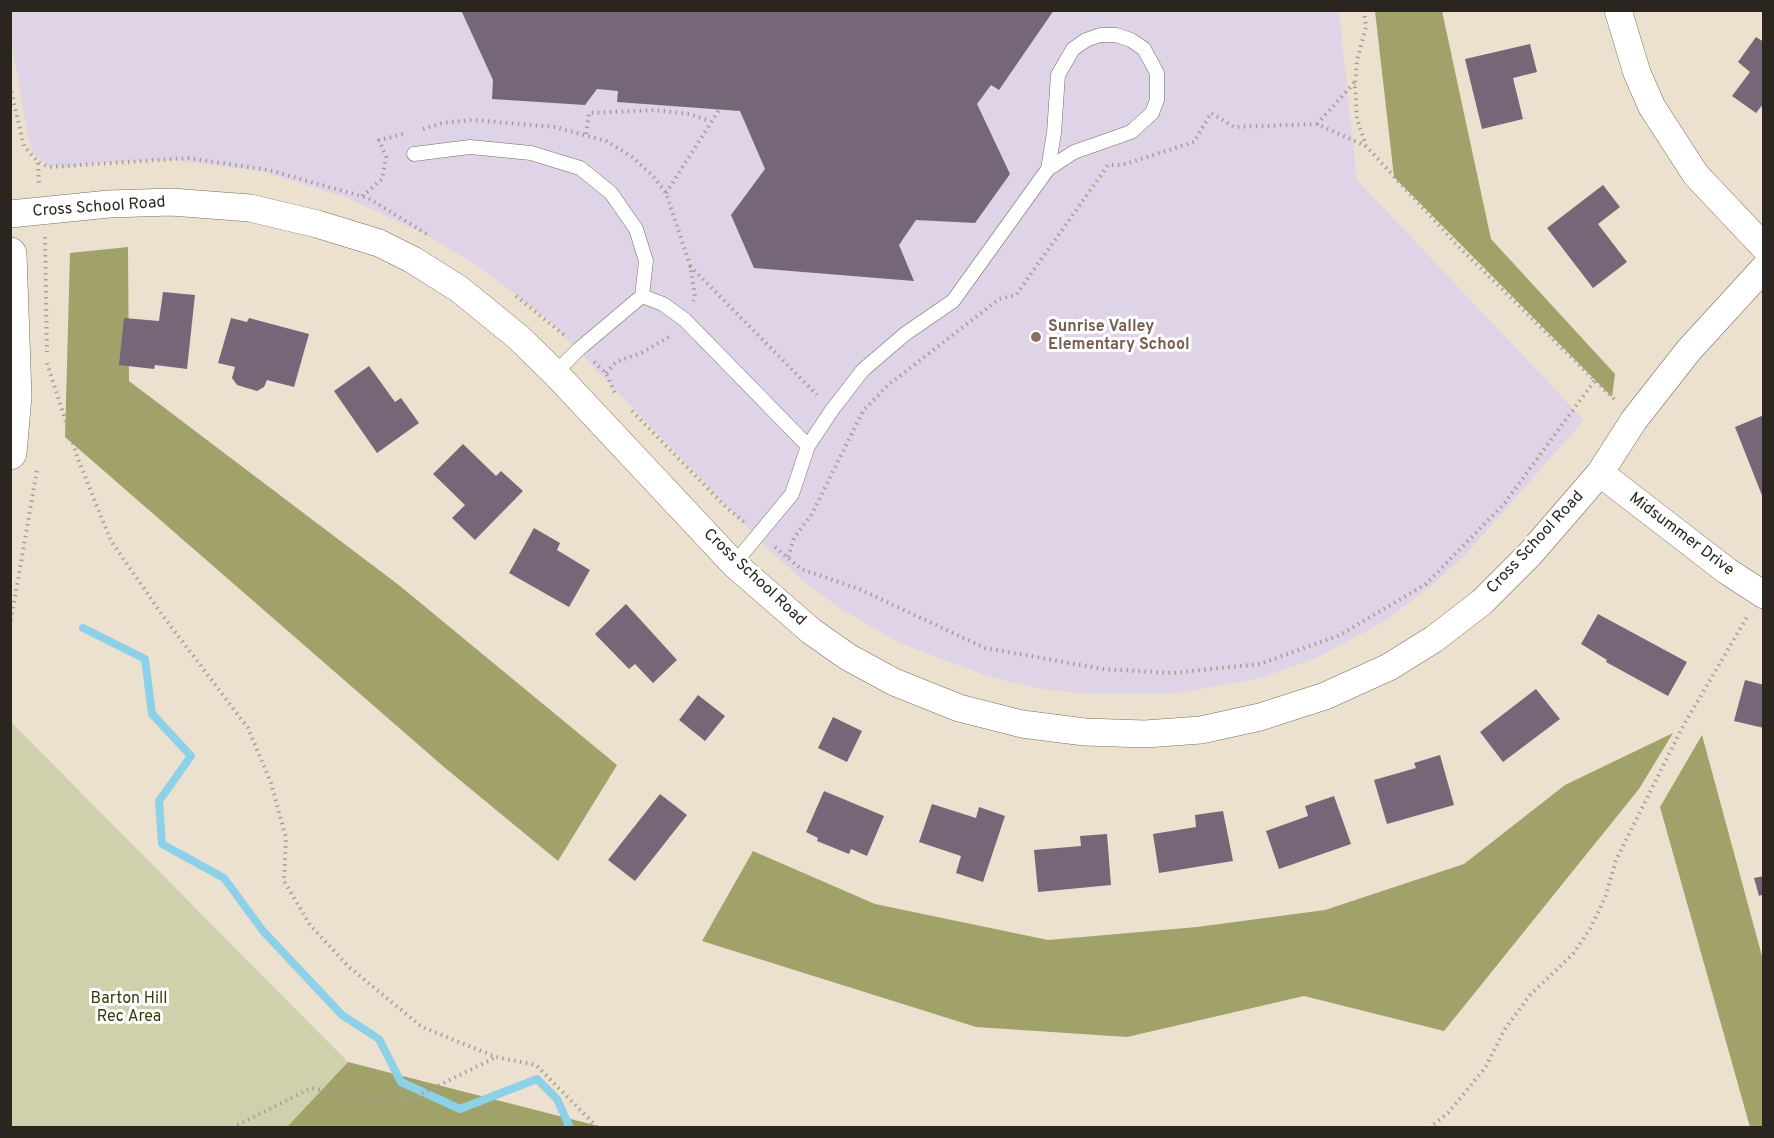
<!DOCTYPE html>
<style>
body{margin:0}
#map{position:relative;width:1774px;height:1138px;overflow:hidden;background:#ece1ce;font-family:Overpass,sans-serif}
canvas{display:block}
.frame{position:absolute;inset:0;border:12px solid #2a251e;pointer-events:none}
</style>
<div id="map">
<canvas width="1774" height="1138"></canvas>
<div class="frame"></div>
</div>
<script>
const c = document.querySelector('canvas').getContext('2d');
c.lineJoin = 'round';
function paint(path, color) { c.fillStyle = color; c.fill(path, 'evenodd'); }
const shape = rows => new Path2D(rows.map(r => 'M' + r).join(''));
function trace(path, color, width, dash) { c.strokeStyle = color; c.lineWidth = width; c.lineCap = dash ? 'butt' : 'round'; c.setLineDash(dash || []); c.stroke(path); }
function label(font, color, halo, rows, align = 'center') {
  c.font = font + ' Overpass,sans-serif'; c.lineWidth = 6; c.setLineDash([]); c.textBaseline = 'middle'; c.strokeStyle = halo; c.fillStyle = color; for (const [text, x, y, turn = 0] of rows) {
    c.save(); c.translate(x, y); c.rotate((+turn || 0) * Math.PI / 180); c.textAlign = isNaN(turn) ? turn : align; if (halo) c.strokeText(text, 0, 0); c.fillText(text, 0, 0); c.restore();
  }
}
const education = shape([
 [10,11,1339,11,1357,180,1584,420,1467,553,1438,580,1385,621,1318,657,1261,678,1173,694,1082,694,1037,688,990,677,900,643,841,609,804,582,765,546,549,320,475,264,425,234,345,197,260,171,172,160,104,162,63,168,47,165,34,154,28,137,11,38]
]);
const green = shape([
 [10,721,348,1062,287,1127,11,1127]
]);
const forest = shape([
 [1375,11,1442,11,1491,239,1615,374,1612,397,1394,177],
 [128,247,129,381,400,586,617,765,558,861,444,767,65,437,70,253],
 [1673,733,1639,789,1444,1031,1304,996,1127,1037,976,1027,702,941,753,851,875,904,1048,940,1197,927,1325,910,1464,864,1565,785],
 [1702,735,1763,960,1763,1127,1750,1127,1660,807],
 [348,1062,602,1127,287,1127]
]);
const stream = shape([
 [83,628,145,659,152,714,191,756,159,801,162,844,224,878,263,931,342,1015,379,1039,401,1082,460,1109,537,1079,557,1099,570,1128]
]);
const building = shape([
 [461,10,1054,10,999,90,991,85,977,104,1010,174,975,223,916,220,899,245,914,281,754,268,731,215,765,169,740,111,617,102,618,91,597,89,585,105,492,99,493,80],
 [1756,37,1764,42,1764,103,1756,113,1732,96,1750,72,1738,62],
 [1530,44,1537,72,1513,78,1523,119,1482,129,1465,59],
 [1603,185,1620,207,1598,224,1627,262,1593,288,1547,228],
 [163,292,195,295,187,369,155,365,154,369,119,365,124,318,159,321],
 [231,318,247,322,249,318,309,334,294,387,267,380,264,387,257,391,237,385,232,378,235,367,218,363],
 [369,366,395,402,401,398,419,423,377,453,334,391],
 [1764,415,1764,498,1763,498,1735,427],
 [463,444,496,476,501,471,523,491,475,540,452,518,465,505,433,474],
 [534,528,560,543,557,550,590,570,569,607,509,573],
 [626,604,677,660,653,683,635,664,629,669,595,634],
 [1598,614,1687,662,1668,696,1606,662,1607,660,1581,644],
 [1745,680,1764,685,1764,728,1734,721],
 [1536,689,1560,719,1503,762,1480,732],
 [698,695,725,716,705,741,679,720],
 [833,717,862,731,847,762,818,748],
 [1440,755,1454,805,1387,824,1374,780,1416,768,1414,763],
 [824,791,884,816,867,856,851,849,849,854,817,841,818,838,806,832],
 [660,794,687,815,635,881,608,860],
 [1334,796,1351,844,1279,869,1266,831,1308,816,1305,806],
 [932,804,976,818,979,807,1005,816,983,882,956,873,961,856,919,842],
 [1223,811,1233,861,1159,873,1153,834,1196,827,1195,815],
 [1107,834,1111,885,1038,892,1034,850,1081,846,1080,836],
 [1764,876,1764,894,1759,896,1754,878]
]);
const path = shape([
 [1364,10,1366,27,1357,60,1355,86,1357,119,1366,146,1455,243,1615,400],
 [10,86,24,146,38,162,49,167,188,158,269,170,368,198,427,234],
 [1317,124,1355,82],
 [423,129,442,123,472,120,555,127,606,141,632,157,653,176,666,193,690,265,695,296,693,301],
 [586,134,589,113,655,110,689,114,710,121],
 [38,163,39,185],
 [666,193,719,110],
 [362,196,382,179,386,157,379,140,404,134],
 [45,237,47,352],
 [690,266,817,395],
 [516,296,564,335],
 [594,362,606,373,615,393],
 [47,363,78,459,111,541,163,616,248,728,271,783,286,838,284,881,310,925,349,967,422,1027,496,1057,536,1065,598,1128],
 [606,373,616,362,641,353,672,335],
 [632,411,726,507,744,522],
 [775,547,801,569,859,589,985,648,1103,669,1172,673,1260,664,1340,635,1426,584,1504,504,1595,380],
 [788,557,794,538,812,514,863,411,887,386,999,299,1016,295,1108,165,1122,165,1194,142,1211,113,1234,127,1317,124,1366,146],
 [10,626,37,470],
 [232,1128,311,1088,399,1105,496,1057],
 [1429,1128,1448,1113,1485,1068,1505,1029,1530,995,1573,954,1590,929,1605,898,1616,860,1682,728,1747,617]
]);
const lane = shape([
 [1100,35,1116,35,1131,40,1144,49,1157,73,1157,100,1152,113,1131,132,1074,152,1048,169,1054,133,1058,75,1073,49,1086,40,1100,35],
 [414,154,470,147,531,153,580,168,611,193,636,229,646,261,642,296,579,349,555,373],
 [642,296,663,304,685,320,808,446],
 [734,564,792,494,808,446,832,410,863,370,905,334,953,301,1048,169]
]);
const street = shape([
 [1618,10,1637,73,1652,107,1696,175,1764,247],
 [10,214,109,204,171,202,250,208,317,224,379,243,413,260,459,289,518,337,555,373,734,564,811,631,848,657,894,682,959,708,1022,724,1085,732,1145,734,1201,730,1260,717,1325,696,1389,667,1434,639,1482,602,1530,554,1600,473,1634,420,1689,350,1764,268],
 [1600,473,1727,571,1764,595]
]);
const secondary = shape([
 [10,254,15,396,10,453]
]);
const markers = [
 [1036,337,6,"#8d6e63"]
];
const streetNames = [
 ["Cross School Road",99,208,-4],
 ["Midsummer Drive",1681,535,37],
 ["Cross School Road",1536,543,-47],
 ["Cross School Road",754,578,43]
];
const educationNames = [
 ["Sunrise Valley",1048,328],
 ["Elementary School",1048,346]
];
const parkNames = [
 ["Barton Hill",129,1000],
 ["Rec Area",129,1018]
];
paint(education, '#dfd3e8');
paint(green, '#cfd1ac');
paint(forest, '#a0a26a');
trace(stream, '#8cd1e7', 8);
paint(building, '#756777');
trace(lane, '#776d5c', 15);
trace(street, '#776d5c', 28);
trace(secondary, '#776d5c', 34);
trace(path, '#a89f90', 4, [1.5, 4.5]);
trace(lane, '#fff', 14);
trace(street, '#fff', 27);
trace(secondary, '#fff', 33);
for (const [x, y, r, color] of markers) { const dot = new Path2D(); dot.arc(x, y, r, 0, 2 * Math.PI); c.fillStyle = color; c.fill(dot); trace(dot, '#fff', 2); }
label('16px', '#2a251e', '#fff', streetNames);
label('bold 16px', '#785e54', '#fff', educationNames, 'left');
label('16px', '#38390b', '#fff', parkNames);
</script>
